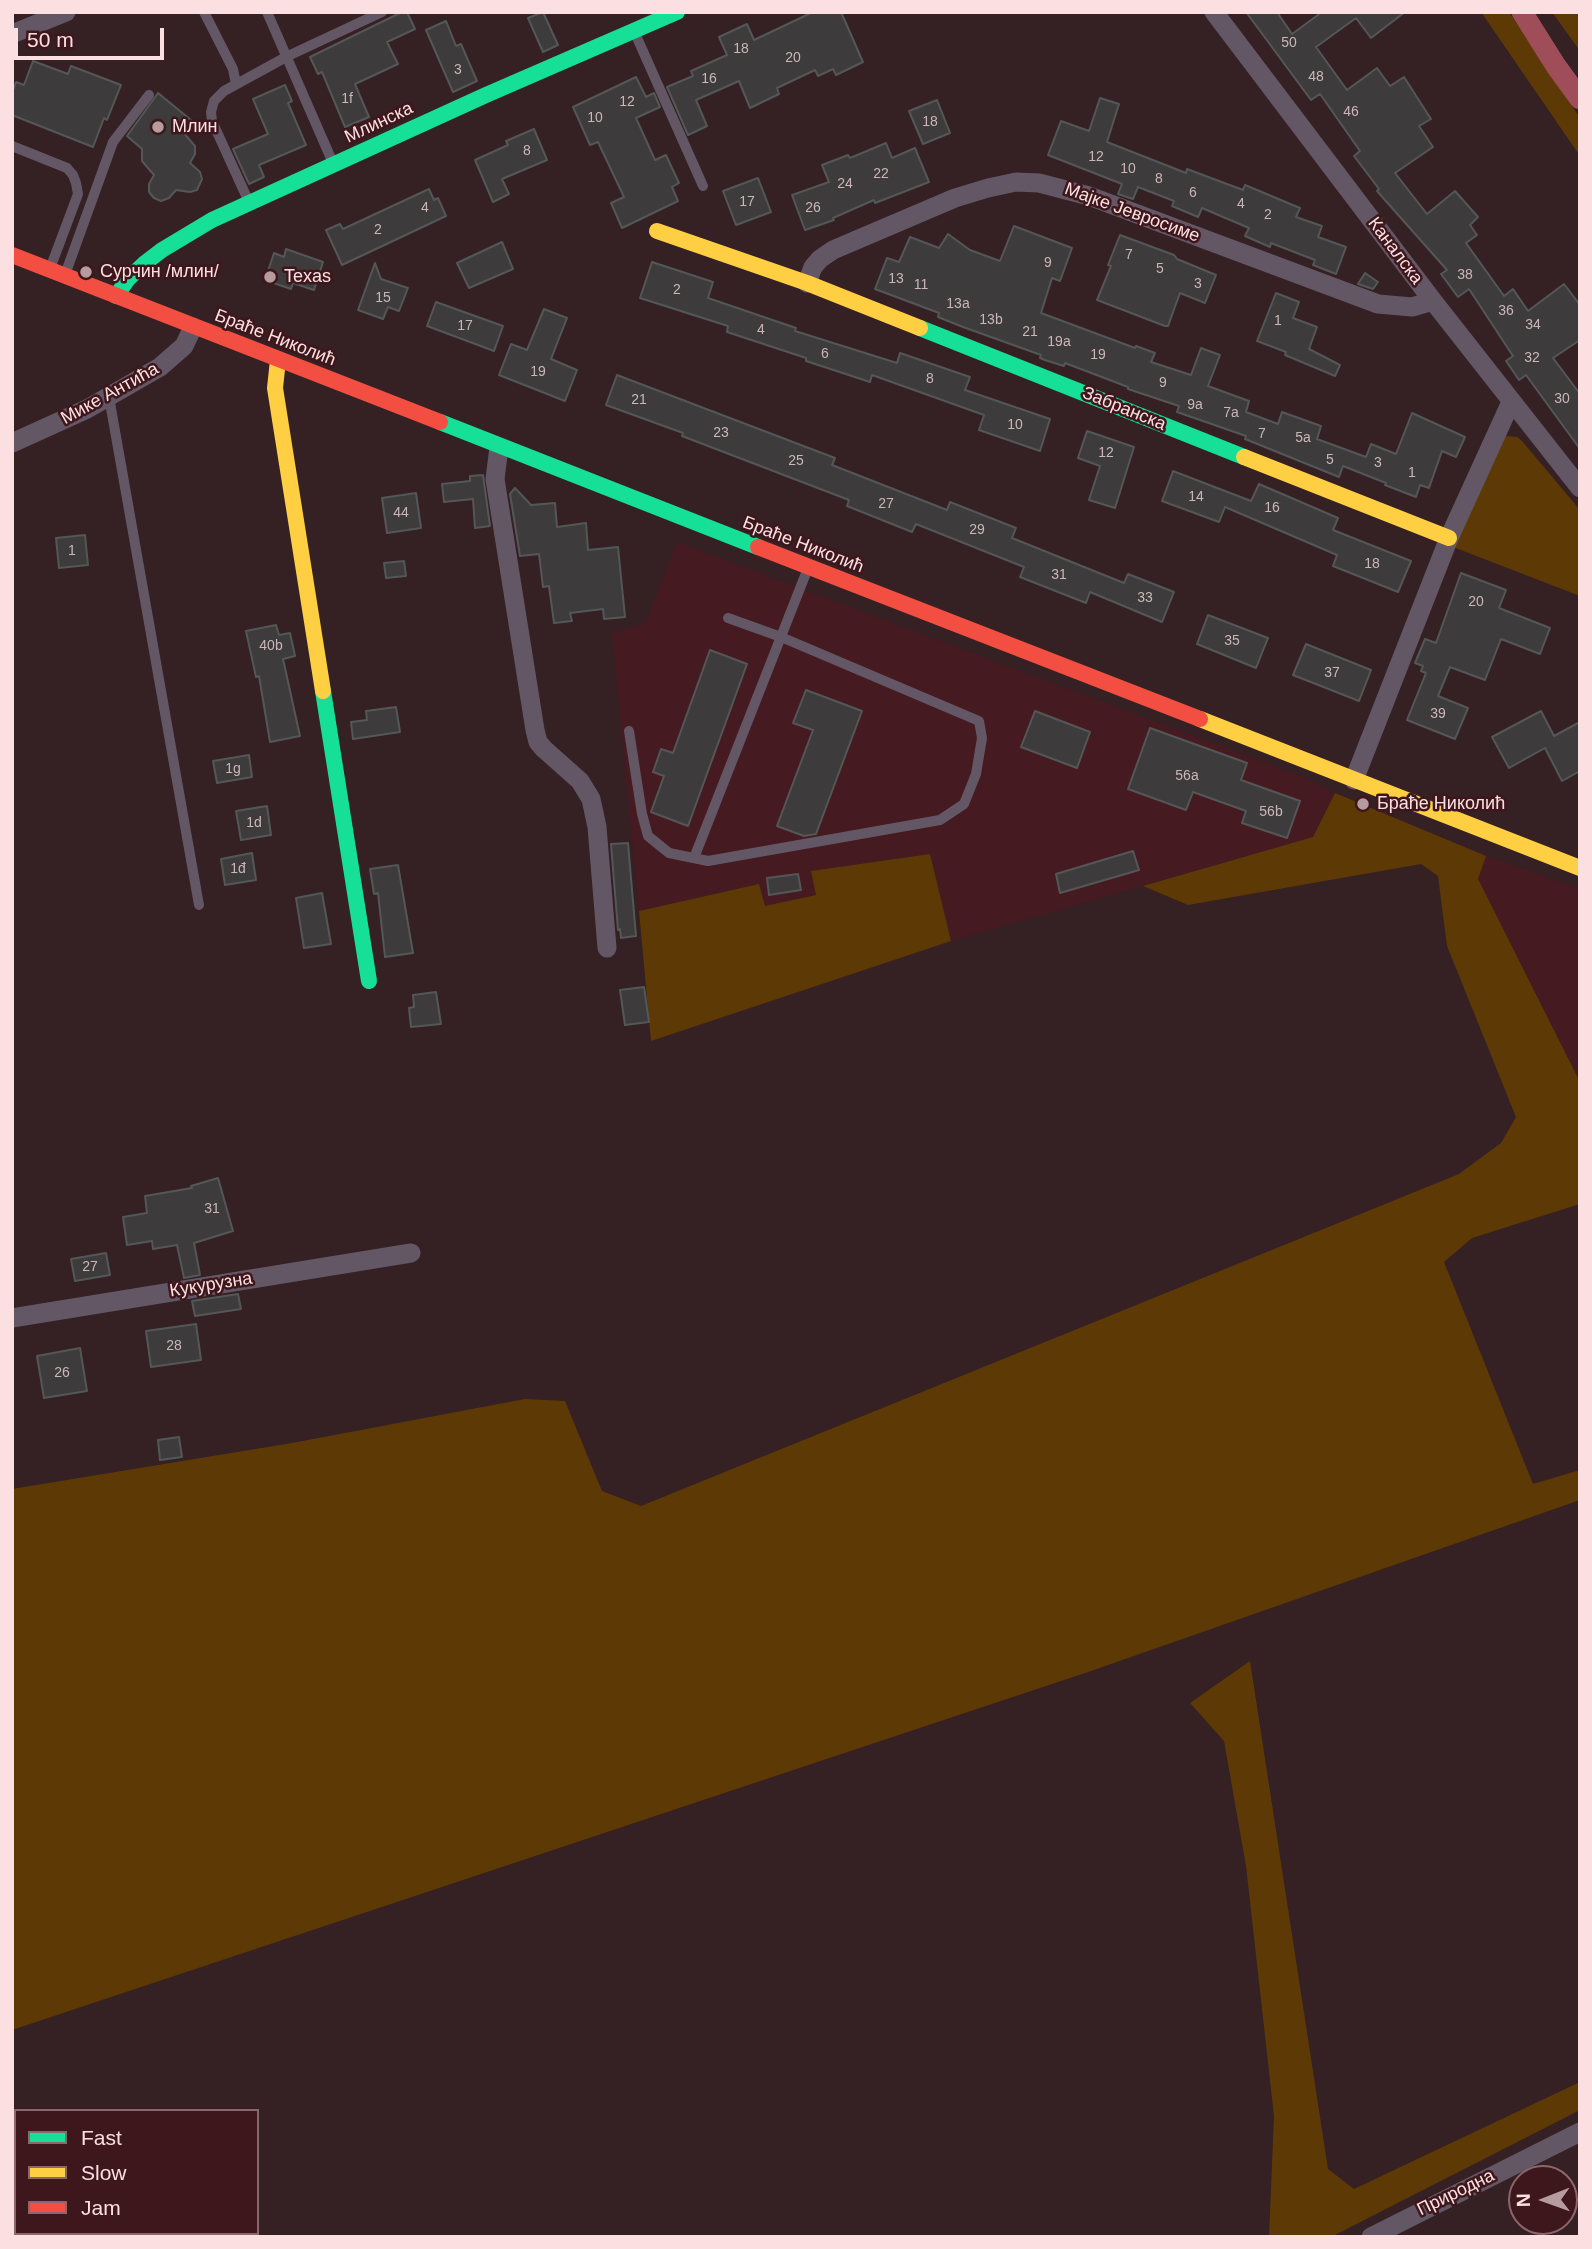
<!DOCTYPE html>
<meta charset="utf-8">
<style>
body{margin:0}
#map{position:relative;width:1592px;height:2249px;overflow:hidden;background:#352023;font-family:Arial,sans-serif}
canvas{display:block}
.frame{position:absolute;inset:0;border:14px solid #fbdfe1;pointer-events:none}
.legend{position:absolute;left:14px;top:2109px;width:245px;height:126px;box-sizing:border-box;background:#3e171d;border:2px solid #8a676b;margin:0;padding:9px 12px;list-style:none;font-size:21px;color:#fbdfe1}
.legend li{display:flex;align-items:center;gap:14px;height:35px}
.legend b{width:35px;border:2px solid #8a676b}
.north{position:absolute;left:1508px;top:2165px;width:70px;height:70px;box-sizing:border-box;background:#3e171d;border:2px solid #8a676b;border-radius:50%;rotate:269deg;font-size:19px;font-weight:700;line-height:28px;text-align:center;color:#fbdfe1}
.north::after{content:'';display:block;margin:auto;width:24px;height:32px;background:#b69c9e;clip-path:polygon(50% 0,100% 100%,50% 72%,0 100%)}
.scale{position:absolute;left:14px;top:28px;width:150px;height:32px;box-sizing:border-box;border:4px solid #fbdfe1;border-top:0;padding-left:9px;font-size:21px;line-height:24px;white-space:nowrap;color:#fbdfe1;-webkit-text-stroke:5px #3e171d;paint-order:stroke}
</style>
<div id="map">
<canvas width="1592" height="2249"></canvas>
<div class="frame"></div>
<ul class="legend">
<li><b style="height:9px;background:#16e098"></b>Fast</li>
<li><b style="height:9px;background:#ffcf43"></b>Slow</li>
<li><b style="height:9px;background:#f24e42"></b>Jam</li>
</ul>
<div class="north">N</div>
<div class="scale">50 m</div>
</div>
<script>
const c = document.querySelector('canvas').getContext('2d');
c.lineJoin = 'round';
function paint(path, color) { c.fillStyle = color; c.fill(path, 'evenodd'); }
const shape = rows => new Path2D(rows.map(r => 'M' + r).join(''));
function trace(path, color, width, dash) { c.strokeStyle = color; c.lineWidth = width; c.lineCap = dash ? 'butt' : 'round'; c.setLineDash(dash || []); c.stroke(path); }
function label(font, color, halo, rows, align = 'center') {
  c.font = font + ' Arial,sans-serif'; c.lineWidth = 5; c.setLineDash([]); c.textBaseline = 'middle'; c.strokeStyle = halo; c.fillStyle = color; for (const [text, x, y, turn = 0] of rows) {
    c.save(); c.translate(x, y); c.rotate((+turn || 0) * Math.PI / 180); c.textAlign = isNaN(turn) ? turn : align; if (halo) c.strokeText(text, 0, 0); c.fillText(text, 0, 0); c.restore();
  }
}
const built = shape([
 [677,542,1306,778,1335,793,1313,837,951,941,930,854,811,871,816,895,764,907,759,884,639,911,612,632,645,624],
 [1486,856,1580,889,1580,1082,1477,879]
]);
const green = shape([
 [1481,12,1509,12,1580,118,1580,156],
 [1552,12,1580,12,1580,51],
 [1507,436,1517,437,1522,441,1580,510,1580,596,1453,547,1502,439],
 [1335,793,1486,856,1478,879,1580,1082,1580,1204,1472,1238,1444,1262,1533,1484,1580,1470,1580,1500,1091,1671,12,2030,12,1489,292,1443,525,1399,565,1401,602,1491,641,1506,1459,1174,1501,1143,1516,1117,1447,946,1438,876,1421,864,1188,905,1143,886,1313,837],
 [930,854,951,941,651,1041,639,911,759,884,765,906,816,895,811,871],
 [1250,1661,1328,2169,1354,2189,1580,2082,1580,2110,1331,2237,1269,2237,1274,2116,1246,1866,1224,1741,1190,1703]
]);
const canal = shape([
 [1522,12,1556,66,1580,99]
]);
const building = shape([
 [402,12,407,12,415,29,387,42,398,64,355,84,369,117,345,127,322,72,318,74,310,57,402,12],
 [543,12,558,45,543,52,528,18,543,12],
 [813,12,841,12,863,62,836,75,833,69,818,76,815,70,777,88,779,94,750,108,739,81,696,100,707,126,688,135,667,87,693,76,691,71,727,55,719,37,747,24,754,40,813,12],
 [1246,12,1277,12,1292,34,1322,12,1405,12,1371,38,1356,18,1316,47,1347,90,1377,68,1390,86,1404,77,1431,119,1419,126,1433,147,1395,173,1427,214,1455,191,1478,217,1470,225,1477,235,1466,243,1504,296,1513,289,1528,311,1564,284,1580,305,1580,340,1553,358,1580,394,1580,449,1526,375,1519,380,1506,361,1513,356,1469,289,1458,297,1441,274,1447,270,1377,191,1379,189,1354,156,1360,151,1320,94,1311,100,1246,12],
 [446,21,456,46,461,44,477,81,453,92,426,30,446,21],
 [33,61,68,74,71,66,121,85,107,120,104,118,93,147,12,115,12,93,16,82,24,85,33,61],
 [636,77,646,97,654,93,660,107,636,118,655,160,666,155,679,183,672,187,678,201,622,228,611,203,624,197,598,142,590,145,573,107,636,77],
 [285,85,292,101,288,103,306,145,259,165,264,177,249,184,233,149,268,134,253,99,285,85],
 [158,93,191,120,182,131,195,146,195,154,190,163,200,172,202,179,197,190,190,192,176,190,169,198,161,201,154,198,149,192,149,184,154,175,142,161,142,149,127,136,158,93],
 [1100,98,1119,104,1107,142,1186,173,1187,169,1243,190,1245,185,1300,208,1296,217,1322,226,1318,237,1346,247,1336,274,1313,265,1315,260,1271,243,1270,247,1245,236,1249,228,1202,208,1198,217,1172,206,1174,201,1138,187,1133,199,1118,194,1122,184,1048,155,1061,121,1089,131,1100,98],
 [937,100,950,133,923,144,909,111,937,100],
 [534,129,547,160,502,179,509,194,493,202,475,160,508,145,506,141,534,129],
 [886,143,892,158,915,148,929,182,875,203,874,200,833,218,834,220,805,230,792,195,829,182,822,165,848,155,850,158,886,143],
 [758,178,771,212,736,225,723,191,758,178],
 [429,189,434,200,438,198,446,216,342,265,326,230,340,224,343,229,429,189],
 [1014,226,1072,248,1060,281,1052,278,1041,313,1135,348,1136,346,1155,353,1151,362,1191,375,1201,348,1220,355,1208,386,1249,401,1246,412,1278,424,1282,412,1321,426,1317,439,1366,457,1371,444,1396,454,1412,413,1465,437,1456,457,1442,451,1429,488,1420,485,1416,497,1385,485,1386,483,1343,466,1339,477,1245,439,1246,436,1177,412,1179,406,1128,389,1128,387,1065,363,1064,366,1045,360,1040,358,1041,355,963,327,938,317,939,313,875,289,887,258,899,262,910,237,939,248,948,234,970,250,1000,261,1014,226],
 [1120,235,1174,255,1177,259,1216,275,1205,303,1180,293,1168,326,1165,326,1097,300,1111,266,1108,265,1120,235],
 [502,242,513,269,469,288,457,263,502,242],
 [286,249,323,262,314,290,293,283,291,289,265,280,274,253,284,257,286,249],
 [652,262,713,282,708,298,796,328,795,331,897,363,900,353,970,377,965,390,1050,419,1040,451,979,430,984,415,872,375,870,382,806,361,806,358,727,332,728,326,640,298,652,262],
 [375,263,381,279,408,288,399,311,388,307,383,319,358,310,375,263],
 [1365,273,1378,282,1373,289,1358,284,1365,273],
 [1276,293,1299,302,1293,318,1317,327,1309,349,1340,365,1335,376,1285,355,1286,352,1257,341,1276,293],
 [436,302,503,326,494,351,427,326,436,302],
 [544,309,567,318,551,359,577,370,565,401,499,375,511,344,527,350,544,309],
 [617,375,835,458,832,465,947,510,950,502,1016,528,1012,538,1124,583,1128,574,1174,592,1162,622,1090,592,1086,603,1020,577,1024,567,916,524,912,532,847,506,849,500,682,436,683,433,606,405,617,375],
 [1087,431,1134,447,1115,508,1089,500,1100,466,1078,458,1087,431],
 [1173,471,1251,501,1259,484,1338,518,1333,530,1411,561,1398,592,1333,566,1337,555,1225,507,1219,522,1162,501,1173,471],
 [483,475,490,526,475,528,473,499,444,502,442,484,470,481,470,476,483,475],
 [515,488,531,505,555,503,557,527,586,523,588,550,618,547,625,617,604,619,603,609,570,613,572,621,554,623,549,586,543,587,539,554,520,556,510,494,515,488],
 [416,493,421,528,387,533,382,498,416,493],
 [85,535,88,565,59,568,56,538,85,535],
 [404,561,406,576,386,578,384,563,404,561],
 [1461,573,1506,590,1499,608,1550,628,1540,654,1501,639,1485,680,1450,667,1438,696,1468,708,1455,739,1407,720,1426,673,1421,671,1423,666,1415,663,1425,639,1436,643,1461,573],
 [1208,615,1268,638,1256,668,1197,644,1208,615],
 [276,625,279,635,290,633,295,656,283,659,300,736,270,742,259,676,256,677,246,631,276,625],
 [1306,644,1371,670,1359,701,1293,675,1306,644],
 [710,650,747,664,688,826,651,812,664,776,653,772,661,749,673,753,710,650],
 [806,690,862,711,816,834,804,836,777,826,813,730,793,723,806,690],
 [396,707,400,732,353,739,351,722,367,720,366,711,396,707],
 [1035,711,1090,732,1077,768,1021,747,1035,711],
 [1541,711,1554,736,1580,722,1580,771,1562,781,1545,748,1509,768,1492,737,1541,711],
 [1150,728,1247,763,1241,780,1300,801,1287,838,1242,823,1246,811,1193,792,1186,810,1128,789,1150,728],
 [249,755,252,777,217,783,213,761,249,755],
 [267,806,271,835,241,840,236,811,267,806],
 [628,843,636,936,621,938,620,929,618,930,611,844,628,843],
 [1133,851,1139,870,1060,893,1056,874,1133,851],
 [252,853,256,880,225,885,221,859,252,853],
 [398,865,413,953,385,957,378,893,374,894,370,869,398,865],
 [798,874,801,890,769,895,767,878,798,874],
 [322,893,331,944,304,948,296,898,322,893],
 [644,987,649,1022,625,1025,620,990,644,987],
 [436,992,441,1024,411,1027,409,1008,414,1007,413,995,436,992],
 [218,1178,233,1231,194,1243,200,1275,184,1278,177,1245,153,1249,152,1241,127,1245,123,1217,147,1213,145,1196,192,1188,191,1186,218,1178],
 [106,1253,110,1275,75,1281,71,1259,106,1253],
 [238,1294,241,1309,195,1316,192,1301,238,1294],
 [196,1324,201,1360,151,1367,146,1331,196,1324],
 [80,1348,87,1391,44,1398,37,1356,80,1348],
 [179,1437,182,1457,160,1460,158,1440,179,1437]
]);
const lane = shape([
 [204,12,233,69,236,84],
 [267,12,333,163],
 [634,31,703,186],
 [12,146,67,168,73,175,76,183,78,194,51,266],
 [248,200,212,121,211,112,214,101,224,91,288,56,382,12],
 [66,272,113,142,149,95],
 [109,397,199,905],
 [629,731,642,814,648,836,669,853,708,861,940,820,964,804,976,774,982,738,979,721,781,637,728,618],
 [694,858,808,568]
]);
const street = shape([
 [1214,12,1433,301,1580,488],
 [12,34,66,12],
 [807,283,813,267,820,259,833,250,955,198,988,188,1016,182,1039,183,1089,196,1378,304,1412,307,1433,301],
 [12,443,87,409,160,367,184,346,193,327],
 [499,447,495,479,535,730,538,742,544,749,580,781,591,799,597,827,607,948],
 [1354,780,1449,538,1511,402],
 [12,1318,411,1253],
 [1371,2237,1580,2132]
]);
const fast = shape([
 [116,296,128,279,145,263,162,250,212,220,486,95,677,12],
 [920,328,1244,457],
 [440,422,758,547],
 [323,691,369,981]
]);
const slow = shape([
 [657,231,807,283,920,328],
 [278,360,275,388,323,691],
 [1244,457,1449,538],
 [1200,719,1580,868]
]);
const jam = shape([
 [12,255,440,422],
 [758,547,1200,719]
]);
const markers = [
 [158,127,7,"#b69c9e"],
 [86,272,7,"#b69c9e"],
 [270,277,7,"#b69c9e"],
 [1363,804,7,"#b69c9e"]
];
const numberNames = [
 ["50",1289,43],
 ["18",741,49],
 ["20",793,58],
 ["3",458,70],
 ["48",1316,77],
 ["16",709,79],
 ["1f",347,99],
 ["12",627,102],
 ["46",1351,112],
 ["10",595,118],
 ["18",930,122],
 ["8",527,151],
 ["12",1096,157],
 ["10",1128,169],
 ["22",881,174],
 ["8",1159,179],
 ["24",845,184],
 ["6",1193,193],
 ["17",747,202],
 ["4",1241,204],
 ["4",425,208],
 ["26",813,208],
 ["2",1268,215],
 ["2",378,230],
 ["7",1129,255],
 ["9",1048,263],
 ["5",1160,269],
 ["38",1465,275],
 ["13",896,279],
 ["3",1198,284],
 ["11",921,285],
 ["2",677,290],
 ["15",383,298],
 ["13a",958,304],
 ["36",1506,311],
 ["13b",991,320],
 ["1",1278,321],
 ["34",1533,325],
 ["17",465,326],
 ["4",761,330],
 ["21",1030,332],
 ["19a",1059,342],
 ["6",825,354],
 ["19",1098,355],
 ["32",1532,358],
 ["19",538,372],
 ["8",930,379],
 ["9",1163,383],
 ["30",1562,399],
 ["21",639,400],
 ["9a",1195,405],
 ["7a",1231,413],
 ["10",1015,425],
 ["23",721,433],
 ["7",1262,434],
 ["5a",1303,438],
 ["12",1106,453],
 ["5",1330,460],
 ["25",796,461],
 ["3",1378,463],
 ["1",1412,473],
 ["14",1196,497],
 ["27",886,504],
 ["16",1272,508],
 ["44",401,513],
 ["29",977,530],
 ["1",72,551],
 ["18",1372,564],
 ["31",1059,575],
 ["33",1145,598],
 ["20",1476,602],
 ["35",1232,641],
 ["40b",271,646],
 ["37",1332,673],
 ["39",1438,714],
 ["1g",233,769],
 ["56a",1187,776],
 ["56b",1271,812],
 ["1d",254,823],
 ["1đ",238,869],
 ["31",212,1209],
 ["27",90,1267],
 ["28",174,1346],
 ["26",62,1373]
];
const streetNames = [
 ["Млинска",379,123,-25],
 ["Мајке Јевросиме",1132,213,20],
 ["Каналска",1395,251,53],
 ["Браће Николић",275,338,21],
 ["Мике Антића",110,394,-29],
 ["Забранска",1124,409,22],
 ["Браће Николић",803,545,21],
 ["Кукурузна",211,1285,-9],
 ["Природна",1456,2193,-26]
];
const poiNames = [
 ["Млин",172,127],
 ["Сурчин /млин/",100,272],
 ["Texas",284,277],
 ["Браће Николић",1377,804]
];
paint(built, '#461a21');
paint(green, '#5d3a05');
trace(canal, '#a04d5a', 21);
paint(building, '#3d3b3c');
trace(building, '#545757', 2);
trace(lane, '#635766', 10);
trace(street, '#635766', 19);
trace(fast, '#16e098', 16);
trace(slow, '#ffcf43', 16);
trace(jam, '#f24e42', 16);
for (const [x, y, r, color] of markers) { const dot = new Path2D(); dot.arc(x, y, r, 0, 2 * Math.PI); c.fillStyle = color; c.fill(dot); trace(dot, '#3e171d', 2.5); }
label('14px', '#ccb6b8', null, numberNames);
label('18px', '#fbdfe1', '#3e171d', streetNames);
label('18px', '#fbdfe1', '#3e171d', poiNames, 'left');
</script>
